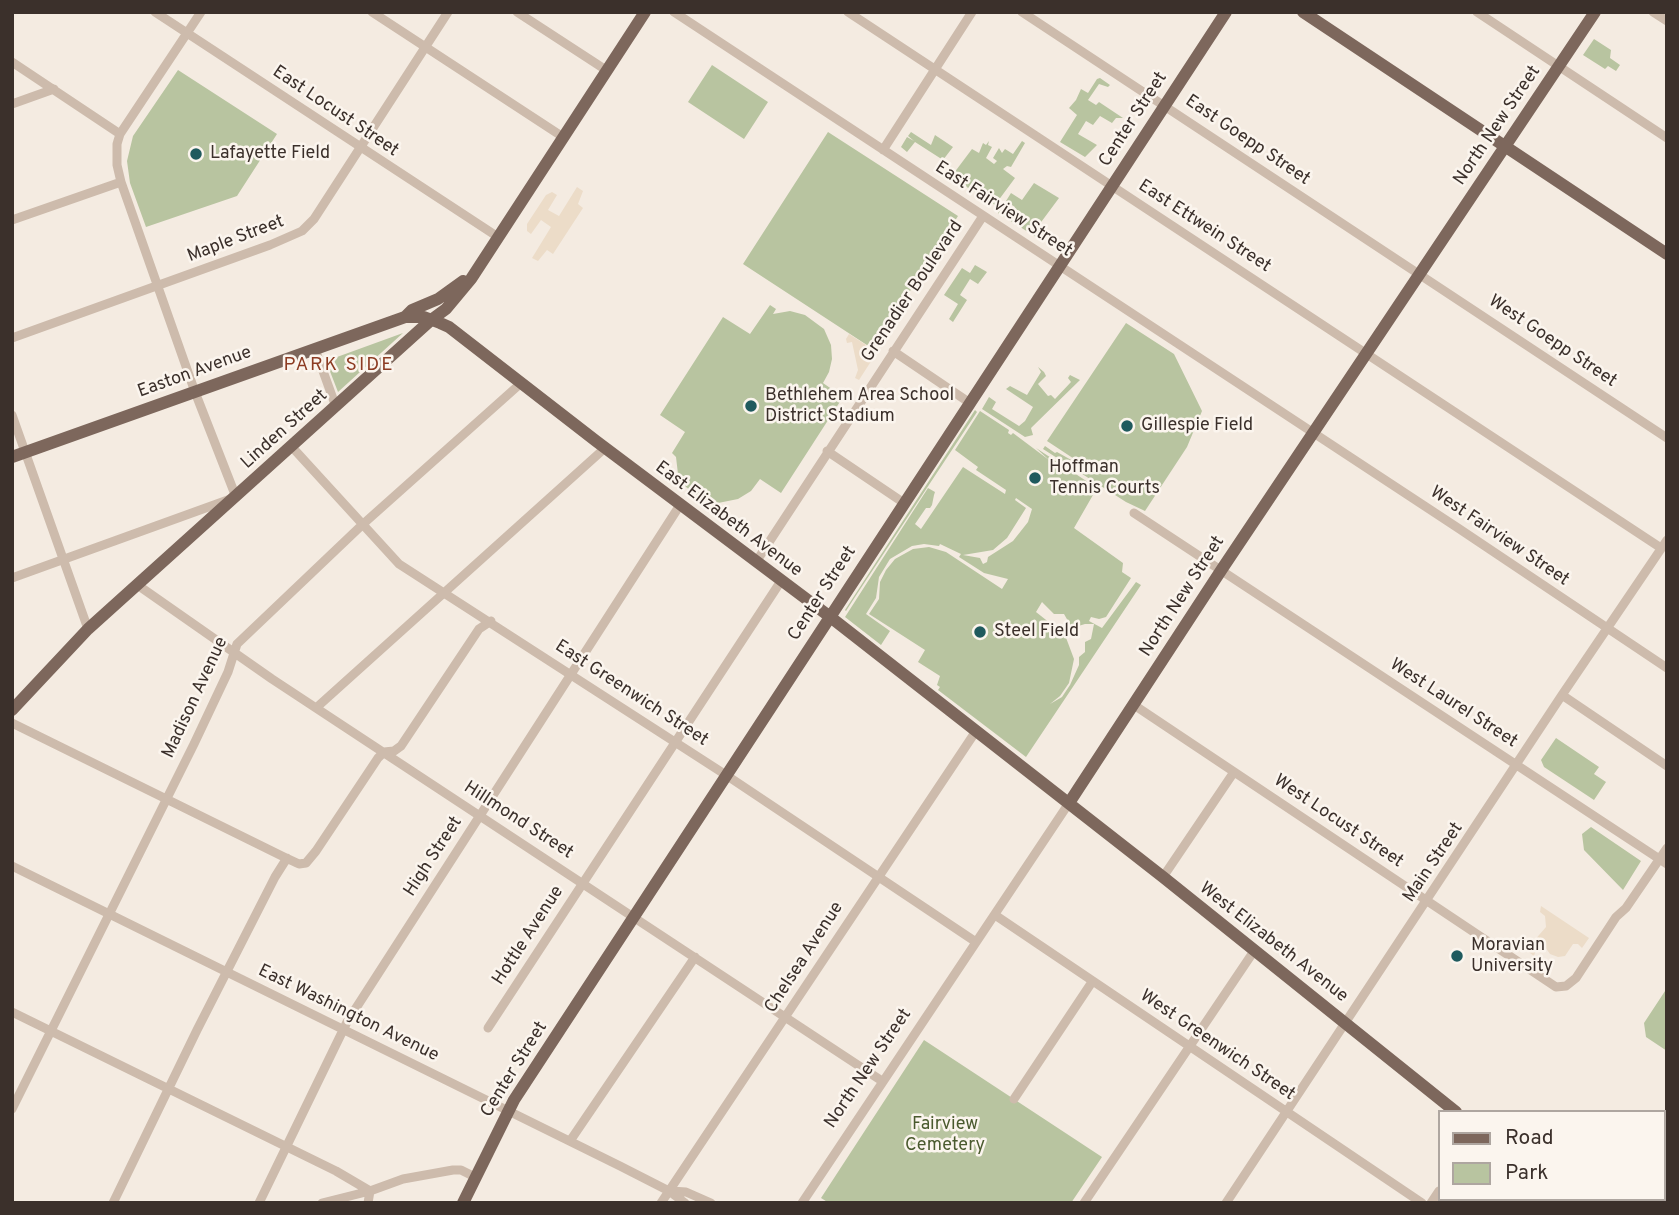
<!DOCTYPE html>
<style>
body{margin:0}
#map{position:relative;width:1679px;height:1215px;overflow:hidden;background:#f4ebe1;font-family:Overpass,sans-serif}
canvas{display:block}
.frame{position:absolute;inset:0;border:14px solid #3b302b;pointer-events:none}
.legend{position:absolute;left:1438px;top:1110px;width:228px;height:91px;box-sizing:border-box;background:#fbf5ee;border:2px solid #aea6a0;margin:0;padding:9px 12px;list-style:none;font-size:21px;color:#3b302b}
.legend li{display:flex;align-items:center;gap:14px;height:35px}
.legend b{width:35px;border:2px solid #aea6a0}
</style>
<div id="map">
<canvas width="1679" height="1215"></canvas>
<div class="frame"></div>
<ul class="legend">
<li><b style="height:9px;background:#7d675c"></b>Road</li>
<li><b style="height:19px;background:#b8c4a0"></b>Park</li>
</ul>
</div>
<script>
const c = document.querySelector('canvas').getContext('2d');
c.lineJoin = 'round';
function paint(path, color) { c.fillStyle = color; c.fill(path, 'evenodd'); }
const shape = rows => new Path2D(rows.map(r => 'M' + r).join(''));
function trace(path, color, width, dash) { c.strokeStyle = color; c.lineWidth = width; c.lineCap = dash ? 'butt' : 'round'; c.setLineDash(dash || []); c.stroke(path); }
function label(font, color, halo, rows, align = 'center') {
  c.font = font + ' Overpass,sans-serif'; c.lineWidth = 5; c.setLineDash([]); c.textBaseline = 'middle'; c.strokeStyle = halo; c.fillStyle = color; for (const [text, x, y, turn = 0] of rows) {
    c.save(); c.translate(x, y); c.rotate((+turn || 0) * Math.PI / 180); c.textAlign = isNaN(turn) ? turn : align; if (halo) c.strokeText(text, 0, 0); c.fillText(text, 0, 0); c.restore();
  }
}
const green = shape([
 [1594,39,1611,50,1610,58,1620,65,1616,71,1608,66,1605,69,1583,55],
 [712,65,768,102,744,139,688,102],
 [178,70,277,134,237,196,146,227,130,183,127,161,133,136],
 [1100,78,1110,85,1108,87,1099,84,1088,100,1096,105,1099,102,1123,118,1116,118,1112,123,1100,116,1093,125,1086,121,1078,134,1097,145,1085,157,1060,142,1077,115,1069,108,1076,100,1081,89,1088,93,1097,79],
 [828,132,958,216,873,349,743,264],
 [911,132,931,145,935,135,953,147,943,160,915,142,907,152,901,147,907,137,914,141,908,136],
 [989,141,988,145,992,147,986,158,994,164,997,161,993,158,999,148,1002,153,1005,149,1013,154,1022,141,1025,143,1011,167,1007,166,1003,169,1015,178,995,205,951,177,972,149,979,153,983,143,986,145],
 [1034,183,1059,198,1036,229,1027,224,1036,230,1036,237,998,213,1002,208,1011,214,1015,207,1006,201,1011,193,1022,200],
 [975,265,987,272,978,284,970,279,960,295,967,300,953,322,949,319,958,304,944,295,962,268,970,273],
 [770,305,776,309,773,314,790,311,805,315,824,329,831,345,832,359,829,372,823,383,843,397,781,493,760,479,751,491,738,499,718,503,703,500,686,487,678,474,676,457,672,453,685,432,660,415,723,317,750,334],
 [1126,323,1174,354,1202,411,1187,447,1145,511,1126,502,1043,449,1045,446,1055,453,1057,452,1100,476,1047,441],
 [403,333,338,392,326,361],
 [1038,367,1044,372,1046,376,1038,384,1048,396,1051,395,1055,399,1071,382,1068,378,1070,375,1080,380,1031,428,1033,435,1025,437,982,409,989,397,996,402,992,409,1019,426,1025,421,1033,407,1006,389,1010,386,1027,395,1041,372],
 [975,410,977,412,855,597,846,611,845,610],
 [980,411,1009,430,1008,433,1011,435,1013,433,1049,460,1036,448,1097,488,1074,528,1123,563,1122,572,1131,578,1106,617,1099,619,1091,617,1089,621,1102,628,1136,582,1141,585,1026,757,938,690,940,687,937,685,940,676,918,662,925,650,869,614,879,599,880,582,886,570,895,559,913,549,929,547,946,552,1002,589,1008,579,984,573,959,557,961,554,940,544,939,546,924,544,912,546,890,559,879,577,876,598,866,614,890,631,881,645,845,617,928,488,935,492,934,495,932,505,930,508,926,508,915,524,921,529,963,467,1005,494,1006,490,976,470,978,467,955,450],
 [1016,498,1032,509,1028,522,1013,541,988,557,987,562,983,564,980,558,963,555,993,550,1007,538,1026,508,1015,500],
 [1042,602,1054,614,1064,614,1072,628,1085,624,1094,624,1091,639,1085,642,1085,652,1079,657,1079,665,1070,685,1062,697,1050,704,1060,696,1069,683,1074,659,1065,635,1036,612],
 [1556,738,1599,767,1594,774,1606,782,1594,800,1544,767,1541,760],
 [1591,827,1641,861,1623,890,1584,850,1582,834],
 [1667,988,1667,1051,1646,1037,1644,1023],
 [924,1040,1102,1157,1071,1203,829,1203,821,1198]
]);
const plaza = shape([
 [577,187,583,191,578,204,583,208,553,254,547,250,538,261,532,258,551,227,541,220,531,234,527,231,527,224,546,195,552,192,557,195,548,210,559,216],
 [849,334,877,352,859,380,855,378,858,370,852,342,847,343,846,339],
 [1541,906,1589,938,1582,948,1578,944,1573,944,1565,956,1558,957,1550,954,1543,944,1537,946,1534,956,1526,950,1546,927,1545,916,1540,912]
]);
const minor = shape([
 [155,12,498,237],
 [372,12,563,137],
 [517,12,606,70],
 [674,12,1458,528,1667,668],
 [848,12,1661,548],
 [1022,12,1667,438],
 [1477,12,1667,138],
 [1653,12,1667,21],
 [12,62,120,134],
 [12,104,54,89],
 [883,150,972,12],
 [12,220,121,182],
 [12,338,270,245,302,231,314,219,448,12],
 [315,349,336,407],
 [893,351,970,403],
 [12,415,88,629],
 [292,447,399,564,726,775,976,942],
 [827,451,904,503],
 [1134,513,1667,864],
 [756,562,983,216],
 [12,578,236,497,195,392,121,182,117,165,117,144,120,134,201,12],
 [139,586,272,679,882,1081],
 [1562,695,1667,766],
 [1134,705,1556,987,1566,986,1576,978,1616,917,1626,908,1667,848],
 [316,708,605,448],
 [12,723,284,857,299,864,306,863,316,851,378,758,384,752,394,751,401,746,479,629,491,621],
 [12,866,620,1166,669,1191,685,1203],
 [1163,877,1234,772],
 [995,915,1422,1203],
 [12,1012,336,1171,370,1191,368,1203],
 [488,1028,781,581],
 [1014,1099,1092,982],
 [12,1109,194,744,228,672,237,644,362,525,520,384],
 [570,1141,695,957],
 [671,1191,686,1192,711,1203],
 [113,1203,197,1030,275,877,287,858],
 [259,1203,347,1022,680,505],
 [322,1203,370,1191,403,1179,453,1170,461,1170,475,1177],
 [661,1203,976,731],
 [802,1203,1069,803],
 [1084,1203,1254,951],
 [1226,1203,1562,695,1667,540],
 [1431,1203,1439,1191]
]);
const major = shape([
 [1303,12,1667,254],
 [405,317,412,310,438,299,463,281],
 [12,457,405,317,424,317,440,323,449,327,596,441,829,616,1163,877,1456,1112],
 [12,710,88,629,431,320,446,309,471,279,645,12],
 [1069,803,1222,569,1595,12],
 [1571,1199,1576,1203],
 [463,1203,514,1100,1226,12]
]);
const markers = [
 [196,154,7,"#1f5a5e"],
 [751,406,7,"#1f5a5e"],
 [1127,426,7,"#1f5a5e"],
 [1035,478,7,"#1f5a5e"],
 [980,632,7,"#1f5a5e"],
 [1457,956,7,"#1f5a5e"]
];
const streetNames = [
 ["East Locust Street",335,112,34],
 ["Center Street",1134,120,-57],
 ["North New Street",1498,126,-56],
 ["East Goepp Street",1247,141,34],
 ["East Fairview Street",1003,210,33],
 ["East Ettwein Street",1204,227,33],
 ["Maple Street",236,240,-21],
 ["Grenadier Boulevard",913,292,-56],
 ["West Goepp Street",1552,342,34],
 ["Easton Avenue",195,373,-20],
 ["Linden Street",285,430,-42],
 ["East Elizabeth Avenue",728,520,37],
 ["West Fairview Street",1499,537,34],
 ["Center Street",823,594,-57],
 ["North New Street",1183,597,-57],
 ["East Greenwich Street",631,694,33],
 ["Madison Avenue",196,698,-65],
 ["West Laurel Street",1453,704,33],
 ["Hillmond Street",518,821,33],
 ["West Locust Street",1338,822,34],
 ["High Street",434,857,-57],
 ["Main Street",1434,863,-56],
 ["Hottle Avenue",529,936,-57],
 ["West Elizabeth Avenue",1273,943,38],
 ["Chelsea Avenue",805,958,-57],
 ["East Washington Avenue",348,1014,26],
 ["West Greenwich Street",1217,1046,34],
 ["North New Street",869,1069,-56],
 ["Center Street",515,1070,-58]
];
const poiNames = [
 ["Lafayette Field",210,154],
 ["Bethlehem Area School",765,396],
 ["District Stadium",765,417],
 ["Gillespie Field",1141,426],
 ["Hoffman",1049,468],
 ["Tennis Courts",1049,489],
 ["Steel Field",994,632],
 ["Moravian",1471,946],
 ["University",1471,967]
];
const parkNames = [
 ["Fairview",945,1125],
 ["Cemetery",945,1146]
];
const neighbourhoodNames = [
 ["PARK SIDE",339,366]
];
paint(green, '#b8c4a0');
paint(plaza, '#ecdcc8');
trace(minor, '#cdbbac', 9);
trace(major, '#7d675c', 12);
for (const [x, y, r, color] of markers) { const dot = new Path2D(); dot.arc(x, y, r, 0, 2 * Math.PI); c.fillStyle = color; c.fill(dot); trace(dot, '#fbf5ee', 2.5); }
label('18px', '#3b302b', '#fbf5ee', streetNames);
label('18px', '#3b302b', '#fbf5ee', poiNames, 'left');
label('18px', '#4a5a2e', '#fbf5ee', parkNames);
c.letterSpacing = '2px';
label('19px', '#8c3b22', '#fbf5ee', neighbourhoodNames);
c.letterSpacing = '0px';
</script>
